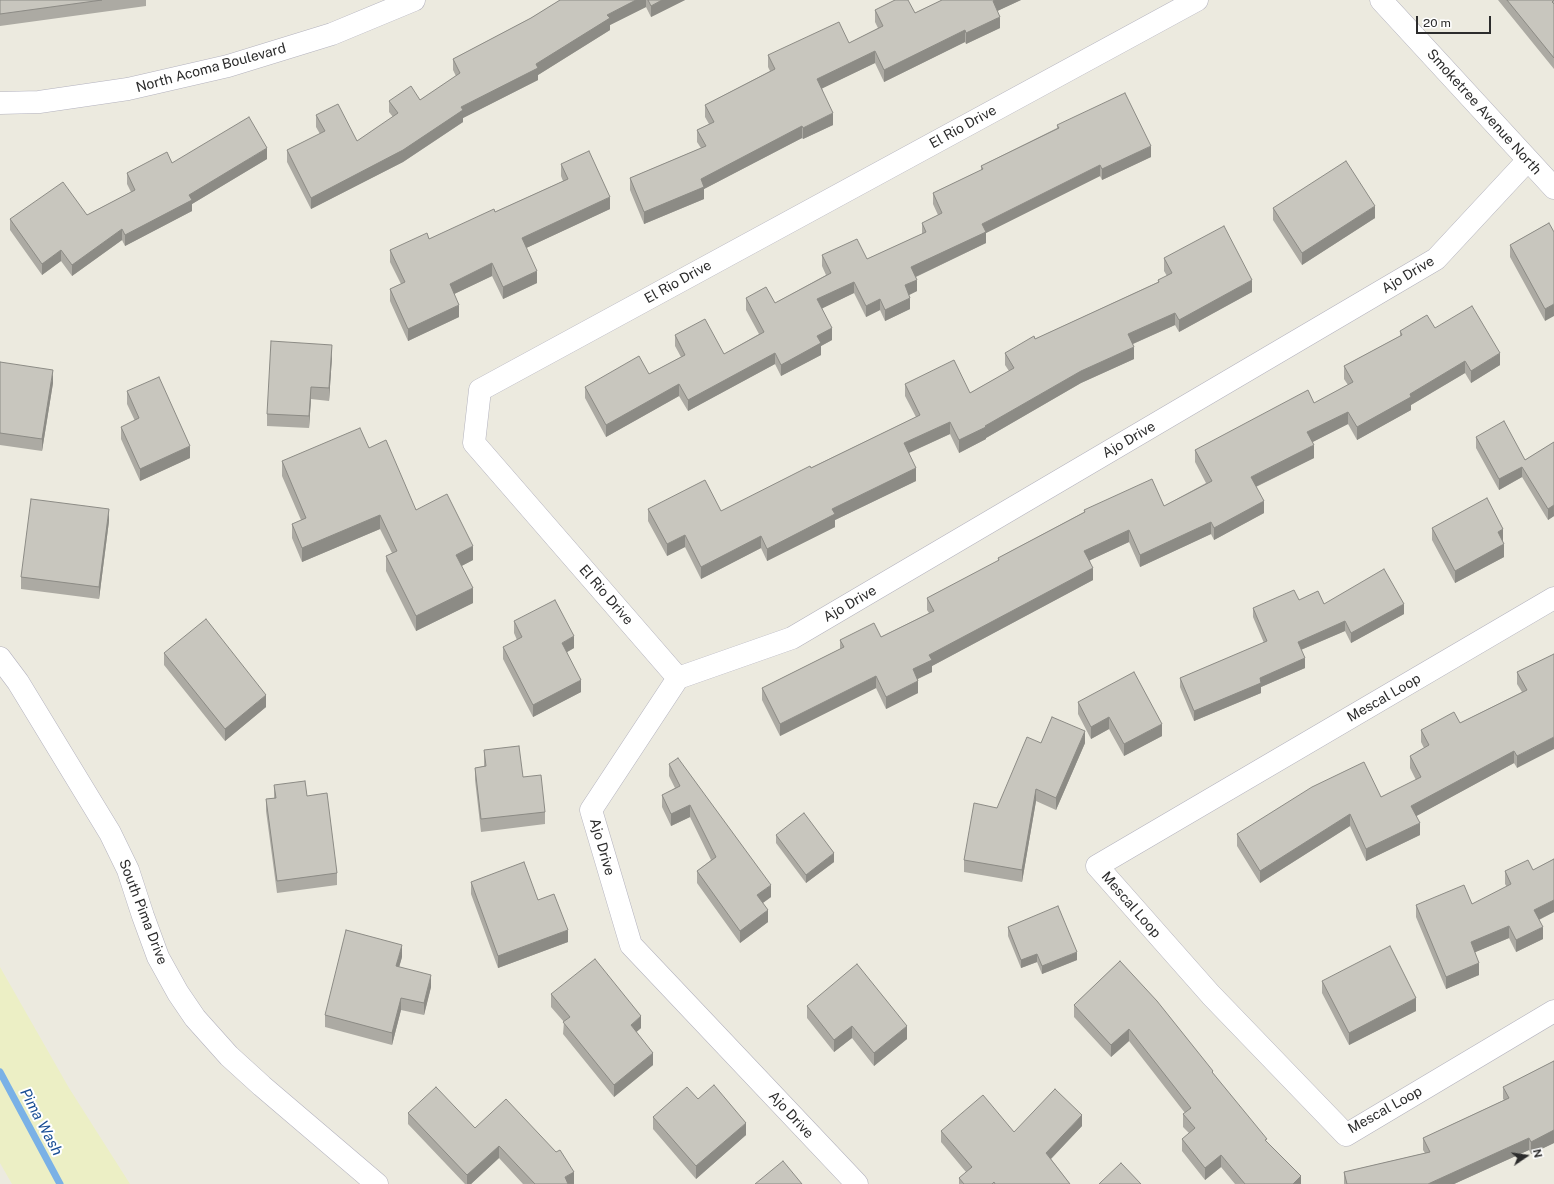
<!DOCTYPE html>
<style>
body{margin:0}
#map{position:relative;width:1554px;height:1184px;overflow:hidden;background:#eceadf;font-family:"Public Sans",sans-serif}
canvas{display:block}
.north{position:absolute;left:1506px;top:1136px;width:40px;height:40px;-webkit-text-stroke:3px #fff;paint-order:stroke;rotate:77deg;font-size:11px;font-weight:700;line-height:16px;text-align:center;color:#2c2c2c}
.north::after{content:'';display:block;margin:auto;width:14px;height:18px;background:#2c2c2c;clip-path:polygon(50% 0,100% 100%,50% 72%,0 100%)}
.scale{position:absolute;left:1416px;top:16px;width:75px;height:18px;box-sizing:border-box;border:2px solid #2c2c2c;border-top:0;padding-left:5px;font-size:12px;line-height:14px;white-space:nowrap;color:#2c2c2c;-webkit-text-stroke:3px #fff;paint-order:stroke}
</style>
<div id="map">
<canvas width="1554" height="1184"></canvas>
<div class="north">N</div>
<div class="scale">20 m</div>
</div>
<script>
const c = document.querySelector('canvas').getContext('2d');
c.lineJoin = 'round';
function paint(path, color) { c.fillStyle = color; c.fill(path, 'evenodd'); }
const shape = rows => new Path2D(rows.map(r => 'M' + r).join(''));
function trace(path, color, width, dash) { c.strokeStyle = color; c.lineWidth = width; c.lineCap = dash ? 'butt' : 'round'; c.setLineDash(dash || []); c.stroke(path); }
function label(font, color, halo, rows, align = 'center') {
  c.font = font + ' "Public Sans",sans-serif'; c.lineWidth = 4; c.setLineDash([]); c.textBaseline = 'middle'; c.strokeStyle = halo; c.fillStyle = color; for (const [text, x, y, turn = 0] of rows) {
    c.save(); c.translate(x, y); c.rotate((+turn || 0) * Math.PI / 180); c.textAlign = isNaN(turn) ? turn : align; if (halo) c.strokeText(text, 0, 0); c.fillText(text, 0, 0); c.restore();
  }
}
const sand = shape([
 [0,967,69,1088,130,1184,12,1184,0,1163]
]);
const stream = shape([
 [0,1072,60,1184]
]);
const street = shape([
 [1554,598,1097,866,1211,995,1346,1135,1554,1011],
 [0,658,18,682,110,833,128,870,143,916,158,957,178,993,195,1018,229,1056,262,1086,377,1184],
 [678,678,474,443,480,390,1197,0],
 [857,1184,631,945,591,810,678,678,792,638,1436,259,1528,160]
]);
const secondary = shape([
 [1381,0,1554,188],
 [0,103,39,102,128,89,228,66,332,34,414,0]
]);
const wall = shape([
 [0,0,146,0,146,6,0,26],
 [560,0,685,0,651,17,646,7,610,25,610,30,538,75,538,80,463,118,463,122,403,162,311,209,287,162,287,150,320,134,316,127,316,115,357,141,393,117,389,112,389,101,420,100,456,76,453,70,453,59,531,18],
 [942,0,1021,0,997,11,1000,28,966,44,965,42,884,82,875,63,822,88,833,125,803,139,802,138,704,189,704,199,644,224,630,190,630,178,701,148,697,142,697,130,709,124,705,117,705,105,770,71,768,67,768,55,849,43,878,28,875,22,875,10,915,13],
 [1498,0,1554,0,1554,69],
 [1057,125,1151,157,1102,180,1100,176,986,233,986,243,916,277,917,291,909,295,910,309,885,321,880,310,866,317,854,293,822,308,832,340,821,346,821,355,781,376,775,364,688,411,679,396,606,437,585,398,585,387,649,374,681,357,675,346,675,335,724,354,759,334,746,310,746,298,775,303,826,275,822,266,822,255,867,259,922,234,922,223,938,215,933,204,933,193,981,170,981,166,1057,128],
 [267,159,192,204,192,211,125,246,122,240,72,276,61,261,42,275,10,230,10,219,87,215,131,192,127,184,127,173,172,163],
 [561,164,610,209,526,248,537,283,503,299,492,276,454,294,459,317,408,341,390,301,390,289,401,284,390,262,390,250,429,239,495,212,563,181,561,176],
 [1273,208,1375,218,1302,265,1273,220],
 [1549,223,1545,321,1510,257,1510,245],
 [1164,258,1252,292,1179,332,1175,325,1133,344,1134,359,1081,383,986,438,986,439,959,453,950,434,909,453,916,481,835,520,835,527,767,561,761,548,701,579,685,547,667,556,648,521,648,509,721,511,916,417,905,396,905,384,970,393,1009,371,1005,365,1005,353,1158,282,1158,280,1167,276,1164,271],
 [1435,328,1500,365,1471,383,1465,373,1411,405,1411,410,1357,440,1348,424,1312,442,1314,458,1256,487,1264,513,1214,540,1211,534,1140,567,1129,542,1090,560,1093,580,932,666,932,672,918,679,918,693,886,709,876,688,780,736,762,700,762,688,840,649,840,640,881,637,929,613,927,610,927,598,998,561,998,558,1084,512,1084,510,1164,506,1206,483,1195,462,1195,450,1314,403,1348,385,1344,379,1344,366,1400,336,1400,331],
 [332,357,329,401,311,399,309,428,267,426,267,414],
 [0,362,53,383,42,451,0,445],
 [127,391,190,458,140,481,121,439,121,427,135,421,127,404],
 [1476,437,1525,460,1554,442,1554,516,1548,520,1522,477,1499,490,1476,448],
 [369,448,416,510,473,560,461,566,473,603,416,631,386,571,386,556,392,553,380,529,302,562,292,538,292,524,301,520,282,476,282,461],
 [109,521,99,599,21,589,21,577],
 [1432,528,1503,541,1502,542,1504,557,1455,583,1432,540],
 [1299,600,1324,604,1404,614,1351,643,1345,631,1301,650,1305,668,1261,687,1261,693,1194,721,1180,687,1180,678,1264,643,1253,617,1253,608],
 [514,621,574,648,567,652,581,692,533,717,503,659,503,647,517,640,514,633],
 [164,653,266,707,225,741,164,665],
 [1554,654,1517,768,1514,763,1416,816,1420,835,1366,861,1350,826,1260,883,1237,846,1237,834,1381,797,1416,780,1410,768,1410,756,1424,748,1421,742,1421,730,1460,723,1522,692,1517,684,1517,672],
 [1078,702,1162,736,1124,756,1109,729,1091,739,1078,714],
 [1041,743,1085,743,1056,810,1036,801,1022,882,964,872,964,860,997,808],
 [484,750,523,777,545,812,545,824,481,832,475,780,475,768,484,766],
 [669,764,771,897,763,903,768,922,740,943,697,883,697,871,711,860,690,817,671,826,662,807,662,795,675,788,669,776],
 [274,785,307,796,337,873,337,885,277,893,266,811,266,799,274,798],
 [776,835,834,862,806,883,776,843],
 [1554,859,1554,912,1539,920,1543,939,1516,952,1509,938,1475,952,1479,975,1446,989,1416,917,1416,905,1472,904,1507,887,1505,884,1505,871,1533,870],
 [471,882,538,900,568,942,498,968,471,894],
 [1008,927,1077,960,1042,974,1037,962,1021,968,1008,936],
 [402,957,399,967,431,987,424,1015,401,1010,392,1045,325,1027,325,1015],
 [1120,961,1213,1073,1267,1143,1301,1184,1235,1184,1221,1167,1205,1180,1182,1151,1182,1139,1189,1133,1183,1127,1183,1114,1185,1113,1129,1041,1111,1057,1074,1017,1074,1005],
 [1322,981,1416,1011,1349,1045,1322,993],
 [551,994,641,1028,636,1032,653,1065,614,1097,563,1034,564,1022,551,1007],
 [807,1006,907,1039,874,1066,852,1038,834,1052,807,1018],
 [1554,1061,1554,1143,1531,1154,1529,1150,1454,1184,1344,1184,1344,1172,1425,1153,1423,1150,1423,1138,1504,1100,1503,1099,1503,1087],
 [698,1099,746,1135,696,1179,653,1129,653,1117],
 [408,1113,475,1128,574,1184,523,1184,499,1158,471,1184,465,1184,408,1124],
 [1082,1126,1051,1159,1070,1184,959,1184,959,1178,966,1172,941,1142,941,1131,1014,1132]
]);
const shadedWall = shape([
 [636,0,646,0,646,7,610,25,610,30,538,75,538,80,463,118,463,122,403,162,311,209,311,198,461,107,536,64,607,15],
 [662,0,685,0,651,17,651,6],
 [995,0,1021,0,993,13,993,1],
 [1000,17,1000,28,966,44,966,33],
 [965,30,965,42,884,82,884,70],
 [875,51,875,63,817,91,817,79],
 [833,113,833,125,803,139,803,128],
 [802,126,802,138,704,189,704,199,644,224,644,212,701,179],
 [1151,146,1151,157,1102,180,1102,169],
 [267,148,267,159,192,204,192,211,125,246,125,235,189,195],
 [1100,165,1100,176,986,233,986,243,911,279,911,267,982,224],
 [610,197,610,209,522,250,522,238],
 [1375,206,1375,218,1302,265,1302,253],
 [122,229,122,240,72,276,72,265],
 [61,250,61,261,42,275,42,264],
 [492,263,492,276,450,296,450,284],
 [537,271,537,283,503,299,503,287],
 [917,280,917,291,905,297,905,285],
 [1252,280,1252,292,1179,332,1179,320],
 [854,282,854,293,817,311,817,299],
 [910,298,910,309,885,321,885,310],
 [880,299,880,310,866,317,866,306],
 [1554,304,1554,316,1545,321,1545,309],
 [459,305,459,317,408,341,408,329],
 [1175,313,1175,325,1128,346,1128,334],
 [832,328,832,340,821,346,821,355,781,376,781,365,817,336],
 [332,345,332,357,329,401,329,388],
 [1134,347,1134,359,1081,383,986,438,986,439,959,453,959,440,985,426,1081,371],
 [775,353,775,364,688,411,688,400],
 [1500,353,1500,365,1471,383,1471,371],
 [1465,361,1465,373,1411,405,1411,410,1357,440,1357,427,1410,394],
 [53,370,53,383,42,451,42,439],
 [679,384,679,396,606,437,606,425],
 [311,387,311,399,309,428,309,416],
 [1348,412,1348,424,1307,445,1307,432],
 [950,422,950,434,904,455,904,443],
 [1314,445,1314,458,1251,489,1251,477],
 [190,446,190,458,140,481,140,469],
 [1522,467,1522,477,1499,490,1499,479],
 [916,468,916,481,835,520,835,527,767,561,767,549,832,509],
 [1264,501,1264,513,1214,540,1214,528],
 [1554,505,1554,516,1548,520,1548,509],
 [109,509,109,521,99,599,99,587],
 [380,515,380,529,302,562,302,548],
 [1211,522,1211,534,1140,567,1140,555],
 [1503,529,1503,541,1498,544,1498,532],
 [1129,530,1129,542,1084,563,1084,551],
 [685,535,685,547,667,556,667,544],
 [761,536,761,548,701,579,701,567],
 [1504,544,1504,557,1455,583,1455,571],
 [473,546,473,560,456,569,456,555],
 [1093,568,1093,580,932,666,932,672,913,681,913,669,929,655],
 [473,588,473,603,416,631,416,616],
 [1404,604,1404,614,1351,643,1351,633],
 [1345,621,1345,631,1298,651,1298,642],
 [574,636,574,648,562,655,562,643],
 [1305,658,1305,668,1261,687,1261,693,1194,721,1194,711,1260,678],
 [876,676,876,688,780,736,780,724],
 [581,680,581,692,533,717,533,705],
 [918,681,918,693,886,709,886,697],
 [266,695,266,707,225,741,225,729],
 [1109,717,1109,729,1091,739,1091,727],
 [1162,724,1162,736,1124,756,1124,744],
 [1085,731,1085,743,1056,810,1056,798],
 [1554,737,1554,749,1517,768,1517,756],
 [1514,751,1514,763,1411,819,1411,806],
 [1036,789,1036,801,1022,882,1022,870],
 [690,805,690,817,671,826,671,814],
 [1350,814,1350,826,1260,883,1260,871],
 [1420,823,1420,835,1366,861,1366,849],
 [834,853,834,862,806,883,806,875],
 [771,885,771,897,757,907,757,895],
 [1554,900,1554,912,1534,922,1534,910],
 [768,910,768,922,740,943,740,931],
 [1509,926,1509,938,1471,954,1471,942],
 [1543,927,1543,939,1516,952,1516,940],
 [568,930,568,942,498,968,498,956],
 [402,945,402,957,396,978,396,966],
 [1077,952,1077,960,1042,974,1042,966],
 [1037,954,1037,962,1021,968,1021,960],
 [1479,963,1479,975,1446,989,1446,977],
 [431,975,431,987,424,1015,424,1003],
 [401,998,401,1010,392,1045,392,1033],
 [1416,998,1416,1011,1349,1045,1349,1033],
 [641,1016,641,1028,631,1037,631,1025],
 [852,1026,852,1038,834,1052,834,1040],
 [907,1026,907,1039,874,1066,874,1053],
 [1129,1029,1129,1041,1111,1057,1111,1045],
 [653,1053,653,1065,614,1097,614,1085],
 [1082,1115,1082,1126,1046,1164,1046,1153],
 [746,1123,746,1135,696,1179,696,1166],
 [1554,1130,1554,1143,1531,1154,1531,1142],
 [1529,1138,1529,1150,1454,1184,1428,1184],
 [499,1146,499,1158,471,1184,467,1184,467,1175],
 [1221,1155,1221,1167,1205,1180,1205,1168],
 [574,1172,574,1184,565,1184,565,1177],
 [1301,1176,1301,1184,1293,1184]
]);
const building = shape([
 [0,0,102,0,0,14,0,0],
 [560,0,636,0,607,15,610,18,536,64,538,68,461,107,463,110,403,150,311,198,287,150,325,131,316,115,338,104,357,141,398,113,389,101,411,86,420,100,460,73,453,59,531,18,560,0],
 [648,0,662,0,651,6,648,0],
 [895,0,908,0,915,13,942,0,995,0,993,1,1000,17,966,33,965,30,884,70,875,51,817,79,833,113,803,128,802,126,701,179,704,187,644,212,630,178,706,146,697,130,714,122,705,105,775,69,768,55,839,22,849,43,883,26,875,10,895,0],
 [1507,0,1554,0,1552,2,1554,4,1554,58,1507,0],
 [1125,93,1151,146,1102,169,1100,165,982,224,986,232,911,267,917,280,905,285,910,298,885,310,880,299,866,306,854,282,817,299,832,328,817,336,821,343,781,365,775,353,688,400,679,384,606,425,585,387,639,356,649,374,685,355,675,335,705,319,724,354,764,332,746,298,766,287,775,303,831,273,822,255,857,239,867,259,926,232,922,223,942,213,933,193,983,169,981,166,1059,128,1057,125,1125,93],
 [249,117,267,148,189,195,192,200,125,235,122,229,72,265,61,250,42,264,10,219,63,182,87,215,135,190,127,173,167,152,172,163,249,117],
 [589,151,610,197,522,238,537,271,503,287,492,263,450,284,459,305,408,329,390,289,405,282,390,250,427,233,429,239,494,209,495,212,568,179,561,164,589,151],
 [1346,161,1375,206,1302,253,1273,208,1346,161],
 [1549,223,1554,232,1554,304,1545,309,1510,245,1549,223],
 [1224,226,1252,280,1179,320,1175,313,1128,334,1134,347,1081,371,985,426,986,427,959,440,950,422,904,443,916,468,832,509,835,514,767,549,761,536,701,567,685,535,667,544,648,509,705,480,721,511,810,466,811,468,920,415,905,384,954,360,970,393,1014,368,1005,353,1034,336,1035,339,1159,282,1158,280,1172,273,1164,258,1224,226],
 [1472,306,1500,353,1471,371,1465,361,1410,394,1411,397,1357,427,1348,412,1307,432,1314,445,1251,477,1264,501,1214,528,1211,522,1140,555,1129,530,1084,551,1093,568,929,655,932,660,913,669,918,681,886,697,876,676,780,724,762,688,844,647,840,640,874,623,881,637,934,611,927,598,999,560,998,558,1085,512,1084,510,1152,479,1164,506,1212,481,1195,450,1308,390,1314,403,1353,382,1344,366,1402,335,1400,331,1427,315,1435,328,1472,306],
 [271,341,332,345,329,388,311,387,309,416,267,414,271,341],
 [0,362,53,370,42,439,0,433,0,362],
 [159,377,190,446,140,469,121,427,139,418,127,391,159,377],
 [1504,421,1525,460,1554,442,1554,505,1548,509,1522,467,1499,479,1476,437,1504,421],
 [360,428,369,448,386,440,416,510,447,494,473,546,456,555,473,588,416,616,386,556,397,551,380,515,302,548,292,524,306,518,282,461,360,428],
 [1487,498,1503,529,1498,532,1504,544,1455,571,1432,528,1487,498],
 [31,499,109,509,99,587,21,577,31,499],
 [1384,569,1404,604,1351,633,1345,621,1298,642,1305,658,1260,678,1261,683,1194,711,1180,678,1267,641,1253,608,1294,590,1299,600,1318,591,1324,604,1384,569],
 [555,600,574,636,562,643,581,680,533,705,503,647,522,637,514,621,555,600],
 [206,619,266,695,225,729,164,653,206,619],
 [1554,654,1554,737,1517,756,1514,751,1411,806,1420,823,1366,849,1350,814,1260,871,1237,834,1312,787,1364,762,1381,797,1421,777,1410,756,1429,745,1421,730,1454,712,1460,723,1527,690,1517,672,1554,654],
 [1134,672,1162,724,1124,744,1109,717,1091,727,1078,702,1134,672],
 [1052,717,1085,731,1056,798,1036,789,1022,870,964,860,974,803,997,808,1027,737,1041,743,1052,717],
 [519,746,523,777,541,775,545,812,481,819,475,768,486,766,484,750,519,746],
 [678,758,771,885,757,895,768,910,740,931,697,871,716,857,690,805,671,814,662,795,680,786,669,764,678,758],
 [305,781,307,796,327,793,337,873,277,881,266,799,276,798,274,785,305,781],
 [804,813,834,853,806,875,776,835,804,813],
 [1554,859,1554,900,1534,910,1543,927,1516,940,1509,926,1471,942,1479,963,1446,977,1416,905,1464,885,1472,904,1511,884,1505,871,1528,860,1533,870,1554,859],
 [524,862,538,900,554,894,568,930,498,956,471,882,524,862],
 [1058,906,1077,952,1042,966,1037,954,1021,960,1008,927,1058,906],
 [346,930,402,945,396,966,431,975,424,1003,401,998,392,1033,325,1015,346,930],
 [1390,946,1416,998,1349,1033,1322,981,1390,946],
 [595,959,641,1016,631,1025,653,1053,614,1085,563,1022,570,1017,551,994,595,959],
 [1120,961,1157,1001,1213,1071,1212,1072,1267,1139,1265,1140,1301,1176,1293,1184,1245,1184,1221,1155,1205,1168,1182,1139,1195,1128,1183,1114,1191,1108,1129,1029,1111,1045,1074,1005,1120,961],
 [857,964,907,1026,874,1053,852,1026,834,1040,807,1006,857,964],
 [1554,1061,1554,1130,1531,1142,1529,1138,1428,1184,1347,1184,1344,1172,1430,1152,1423,1138,1509,1098,1503,1087,1554,1061],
 [714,1085,746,1123,696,1166,653,1117,687,1087,698,1099,714,1085],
 [436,1087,475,1128,506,1099,556,1152,560,1150,574,1172,565,1177,568,1184,535,1184,499,1146,467,1175,408,1113,436,1087],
 [1055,1089,1082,1115,1046,1153,1070,1184,995,1184,994,1182,992,1184,964,1184,959,1178,972,1167,941,1131,983,1095,1014,1132,1055,1089],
 [783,1161,802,1184,755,1184,783,1161],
 [1121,1163,1141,1184,1099,1184,1121,1163]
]);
const streetNames = [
 ["North Acoma Boulevard",211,68,-15],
 ["Smoketree Avenue North",1484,112,48],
 ["El Rio Drive",963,127,-29],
 ["Ajo Drive",1408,275,-31],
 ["El Rio Drive",678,282,-29],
 ["Ajo Drive",1129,440,-30],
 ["El Rio Drive",606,595,49],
 ["Ajo Drive",850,604,-30],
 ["Mescal Loop",1384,698,-30],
 ["Ajo Drive",602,847,74],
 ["Mescal Loop",1131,905,49],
 ["South Pima Drive",143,912,69],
 ["Mescal Loop",1385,1110,-29],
 ["Ajo Drive",791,1115,47]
];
const waterNames = [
 ["Pima Wash",41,1122,62]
];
paint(sand, '#ecefc5');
trace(stream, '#7ab1e6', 7);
trace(street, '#b3b2be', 23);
trace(secondary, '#b3b2be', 23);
trace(street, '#fff', 22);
trace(secondary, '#fff', 22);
paint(wall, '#acaaa3');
paint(shadedWall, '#8c8b85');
paint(building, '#c8c6be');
trace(building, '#8c8b85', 1);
label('14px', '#2c2c2c', '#fff', streetNames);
label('italic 15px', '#184d94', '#fff', waterNames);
</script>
